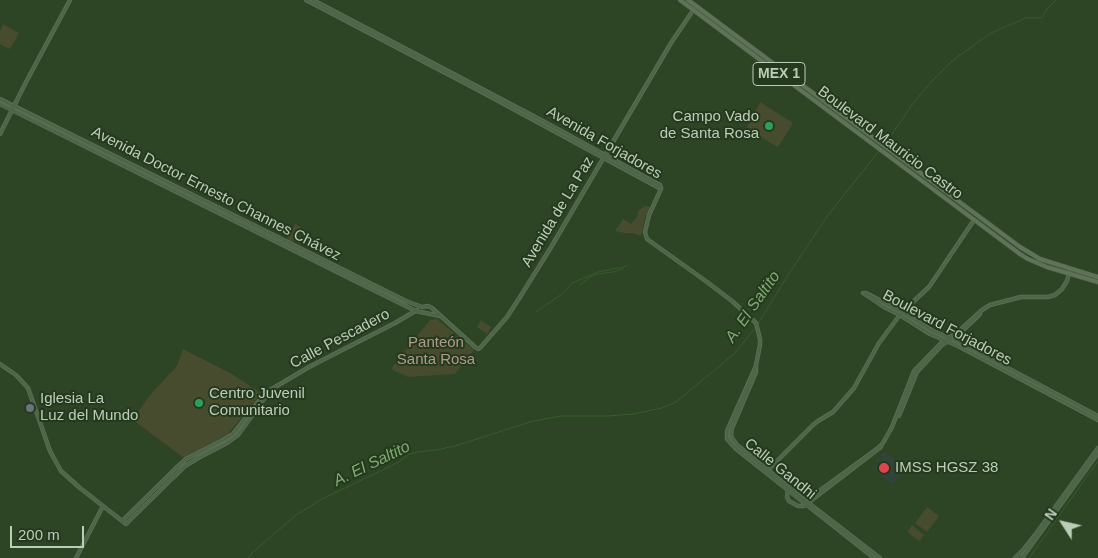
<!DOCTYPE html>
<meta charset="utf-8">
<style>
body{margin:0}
#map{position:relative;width:1098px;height:558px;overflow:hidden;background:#2d4425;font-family:Helvetica,sans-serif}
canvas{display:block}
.north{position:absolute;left:1038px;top:498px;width:50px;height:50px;-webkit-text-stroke:4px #25391f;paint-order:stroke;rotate:305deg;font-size:14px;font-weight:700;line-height:20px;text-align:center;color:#bccdb7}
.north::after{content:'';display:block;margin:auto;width:18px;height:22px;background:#bccdb7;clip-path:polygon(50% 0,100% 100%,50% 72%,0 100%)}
.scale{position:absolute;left:10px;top:526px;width:74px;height:22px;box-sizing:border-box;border:2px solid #bccdb7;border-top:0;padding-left:6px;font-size:15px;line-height:18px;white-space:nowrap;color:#bccdb7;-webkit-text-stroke:4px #25391f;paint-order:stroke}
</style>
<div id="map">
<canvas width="1098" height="558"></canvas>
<div class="north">N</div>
<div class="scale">200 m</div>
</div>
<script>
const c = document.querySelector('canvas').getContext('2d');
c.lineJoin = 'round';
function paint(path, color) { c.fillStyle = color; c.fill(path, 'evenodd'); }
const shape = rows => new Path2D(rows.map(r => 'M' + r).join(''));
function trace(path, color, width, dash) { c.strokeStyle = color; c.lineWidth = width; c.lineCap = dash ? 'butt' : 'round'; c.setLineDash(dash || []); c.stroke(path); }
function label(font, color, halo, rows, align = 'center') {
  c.font = font + ' Helvetica,sans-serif'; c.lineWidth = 4; c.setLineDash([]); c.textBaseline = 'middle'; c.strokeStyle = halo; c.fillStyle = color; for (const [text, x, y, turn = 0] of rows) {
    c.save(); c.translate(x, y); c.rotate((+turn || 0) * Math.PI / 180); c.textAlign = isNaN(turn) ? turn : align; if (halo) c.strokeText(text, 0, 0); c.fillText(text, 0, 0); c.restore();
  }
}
const medical = shape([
 [884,451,900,463,894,472,897,473,903,465,907,468,893,485,871,468,873,465,876,466,878,463,876,461,879,457,882,459,883,457,880,455]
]);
const green = shape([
 [3,24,19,33,10,49,0,44,0,31],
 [760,102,793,123,778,147,746,129],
 [645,206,650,207,645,217,642,232,640,236,633,233,625,233,615,231,623,219,631,224,637,217,638,211],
 [295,224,301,227,294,242,287,240],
 [437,319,474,350,455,374,408,377,391,369,430,320],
 [481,320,491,327,487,334,477,327],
 [183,349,230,373,261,393,228,434,184,458,133,420,150,395,177,366],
 [927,507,939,516,927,532,915,523],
 [912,525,924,535,919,541,907,532]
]);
const stream = shape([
 [885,144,914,102,931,82,952,61,981,40,993,32,1026,18,1042,18,1047,9,1056,0],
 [580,285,590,277,597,274,613,272,623,269],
 [536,312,562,294,572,283,598,272,617,268,622,268,627,265],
 [758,324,788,275,828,215,879,151],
 [248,558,253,552,296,515,322,499,397,463,408,455,417,452,436,450,455,446,530,422,544,419,561,416,608,416,633,414,662,408,676,402,734,354,756,327],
 [1029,558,1098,461]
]);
const secondary = shape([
 [306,0,478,90,661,189],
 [313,0,541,120,660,185,661,188],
 [0,99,406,301,422,307,428,306,432,308,475,347,478,349,480,348,507,317,520,297,550,249,671,43,696,6],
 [0,104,357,282,416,311,440,316],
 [0,134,25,84,70,0],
 [661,189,649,215,645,232,647,239,707,282,732,301,756,323,760,339,760,345,756,365,756,372,732,428,731,435,732,438,737,445,806,501,880,558],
 [863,293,884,307,900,315,930,334,958,346,1098,420],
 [865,293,868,294,902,312,933,331,953,339,1098,416],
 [0,364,16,375,28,388,50,451,61,471,80,488,126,524,185,466,200,457,227,443,238,435,267,395,269,391],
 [756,366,727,431,727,439,736,449,874,558],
 [899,416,917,372,941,346,959,334,980,314],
 [766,472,813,425,818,421,833,412,854,388,879,343,902,312,929,287,974,220],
 [788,489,787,497,789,501,798,506,804,506,881,447],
 [804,502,878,448,883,443,892,427,914,371,941,343,958,332,982,310,990,305,1021,297,1048,297,1055,295,1062,289,1067,281,1070,269],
 [122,521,175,469,186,459,223,440,233,434,265,393,309,367,395,323,417,310],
 [76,558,103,506],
 [1015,558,1024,549,1035,535,1098,448],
 [1022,558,1098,453]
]);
const primary = shape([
 [680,0,1020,254,1028,259,1047,267,1098,282],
 [688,0,1020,247,1040,259,1098,277]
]);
const markers = [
 [769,126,5,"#2e9e5b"],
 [199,403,5,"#2e9e5b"],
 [30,408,5,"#6b7280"],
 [884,468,6,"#e0444e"]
];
const shields = [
 [779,74,52]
];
const shieldNames = [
 ["MEX 1",779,74]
];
const poiNames = [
 ["Campo Vado",759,117,"right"],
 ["de Santa Rosa",759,134,"right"],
 ["Centro Juvenil",209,394],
 ["Comunitario",209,411],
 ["Iglesia La",40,399],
 ["Luz del Mundo",40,416],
 ["IMSS HGSZ 38",895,468]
];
const streetNames = [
 ["Avenida Forjadores",604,143,30],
 ["Boulevard Mauricio Castro",890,143,37],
 ["Avenida Doctor Ernesto Channes Chávez",216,194,27],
 ["Avenida de La Paz",558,212,-59],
 ["Boulevard Forjadores",947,328,28],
 ["Calle Pescadero",340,339,-28],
 ["Calle Gandhi",780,469,39]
];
const parkNames = [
 ["Panteón",436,343],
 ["Santa Rosa",436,360]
];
const waterNames = [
 ["A. El Saltito",753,307,-55],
 ["A. El Saltito",372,464,-26]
];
paint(medical, '#324438');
paint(green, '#484c2f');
trace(stream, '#375c2c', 1);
trace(secondary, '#5e7058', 4.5);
trace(primary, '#495c44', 5);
trace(secondary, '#4e6648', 3);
trace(primary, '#5f7358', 4);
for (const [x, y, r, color] of markers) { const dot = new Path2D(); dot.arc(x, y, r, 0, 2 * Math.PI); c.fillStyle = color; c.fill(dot); trace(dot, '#25391f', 2); }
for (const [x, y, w] of shields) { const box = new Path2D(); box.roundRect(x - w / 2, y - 11.5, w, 23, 4); c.fillStyle = '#25391f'; c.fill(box); trace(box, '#bccdb7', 1); }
label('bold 14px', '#bccdb7', null, shieldNames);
label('15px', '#bccdb7', '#25391f', poiNames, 'left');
label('15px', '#bccdb7', '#25391f', streetNames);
label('15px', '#b29a8a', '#25391f', parkNames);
label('italic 16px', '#7ead6f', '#25391f', waterNames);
</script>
